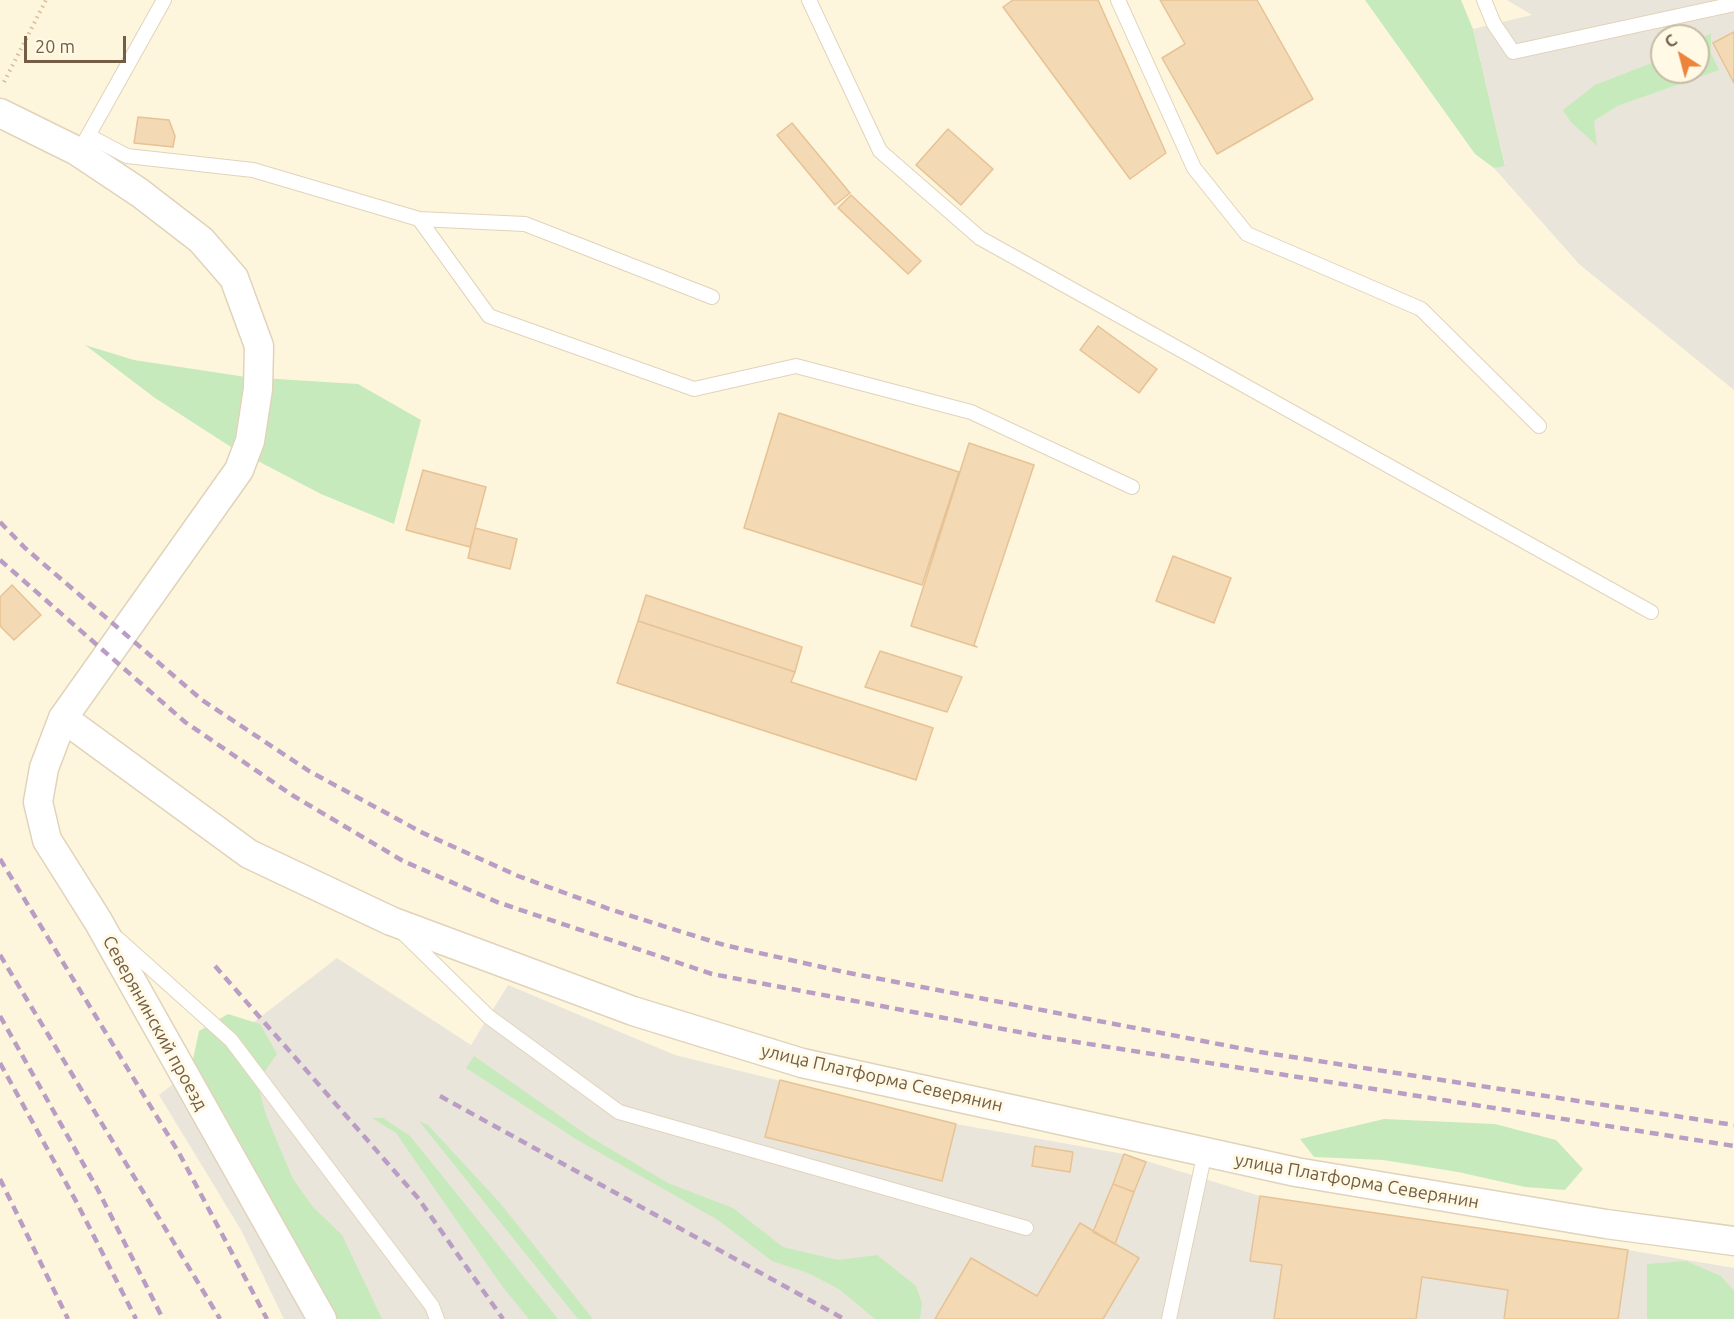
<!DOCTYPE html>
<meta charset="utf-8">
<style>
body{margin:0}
#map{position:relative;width:1734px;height:1319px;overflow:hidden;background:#fdf6dd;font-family:Ubuntu,sans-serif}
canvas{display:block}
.north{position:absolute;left:1650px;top:24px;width:60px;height:60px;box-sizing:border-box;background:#fff9e5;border:2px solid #c7bba5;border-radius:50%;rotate:324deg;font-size:16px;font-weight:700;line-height:24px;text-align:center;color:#735e45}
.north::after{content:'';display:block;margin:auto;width:21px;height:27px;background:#ed843c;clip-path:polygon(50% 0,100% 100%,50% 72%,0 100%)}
.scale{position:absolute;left:24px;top:36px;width:102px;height:27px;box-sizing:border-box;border:3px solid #735e45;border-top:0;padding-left:8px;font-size:18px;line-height:21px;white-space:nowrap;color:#735e45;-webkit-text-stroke:4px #fff9e5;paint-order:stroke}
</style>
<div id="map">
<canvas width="1734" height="1319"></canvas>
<div class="north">С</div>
<div class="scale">20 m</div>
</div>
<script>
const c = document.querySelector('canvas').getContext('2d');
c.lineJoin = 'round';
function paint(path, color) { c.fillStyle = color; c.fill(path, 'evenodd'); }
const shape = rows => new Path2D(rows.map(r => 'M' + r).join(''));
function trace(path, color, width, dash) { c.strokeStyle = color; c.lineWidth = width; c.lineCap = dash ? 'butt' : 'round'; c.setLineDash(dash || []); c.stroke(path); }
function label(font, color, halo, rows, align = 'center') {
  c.font = font + ' Ubuntu,sans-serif'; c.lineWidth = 6; c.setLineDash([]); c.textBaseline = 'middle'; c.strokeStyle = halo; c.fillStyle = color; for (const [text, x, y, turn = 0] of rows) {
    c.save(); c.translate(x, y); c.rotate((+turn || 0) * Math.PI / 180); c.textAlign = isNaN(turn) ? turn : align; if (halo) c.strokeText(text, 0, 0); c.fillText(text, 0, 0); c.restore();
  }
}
const industrial = shape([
 [1507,0,1734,0,1734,32,1713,43,1734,83,1734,390,1579,264,1494,168,1505,165,1473,29,1532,15],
 [1711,33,1711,53,1718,70,1618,106,1594,121,1650,65,1662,59,1662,36,1698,36,1698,40],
 [337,958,471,1045,508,985,675,1055,956,1124,1124,1154,1260,1196,1628,1250,1734,1268,1734,1319,284,1319,241,1230,159,1095]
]);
const green = shape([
 [1365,0,1461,0,1473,29,1505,166,1494,168,1475,154],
 [1711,33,1711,53,1719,70,1618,106,1594,121,1597,146,1570,121,1563,110,1595,85,1662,59,1662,72,1698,72,1698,40],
 [85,345,134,360,246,377,358,384,421,420,394,524,321,494,231,447,155,398],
 [228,1014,260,1024,277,1054,257,1082,266,1115,293,1179,313,1207,342,1235,382,1319,332,1319,192,1064,199,1031],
 [474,1056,590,1137,668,1183,733,1208,783,1247,838,1260,877,1255,916,1286,922,1303,920,1319,875,1319,839,1289,808,1273,772,1261,718,1220,579,1141,466,1068],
 [372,1118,383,1118,410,1136,558,1319,529,1319,502,1286,396,1133],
 [1384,1119,1495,1124,1556,1140,1583,1169,1565,1190,1525,1187,1458,1172,1383,1160,1314,1157,1300,1139],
 [419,1121,428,1125,500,1203,593,1319,578,1319],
 [1686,1261,1721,1276,1734,1291,1734,1319,1647,1319,1647,1264]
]);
const building = shape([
 [1013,0,1098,0,1166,153,1130,179,1003,7,1013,0],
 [1160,0,1257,0,1313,99,1217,154,1162,58,1185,44,1160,0],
 [1734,32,1734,83,1713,43,1734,32],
 [138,117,169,120,175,136,173,147,134,143,138,117],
 [792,123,850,193,835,205,777,135,792,123],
 [948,129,993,169,961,205,916,165,948,129],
 [851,195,921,261,908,274,838,208,851,195],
 [1098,326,1157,369,1139,393,1080,350,1098,326],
 [779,413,959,472,922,585,744,528,779,413],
 [969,443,1034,465,974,645,977,647,911,626,969,443],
 [423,470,486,487,470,547,406,530,423,470],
 [475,528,517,539,510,569,468,558,475,528],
 [1173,556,1231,578,1214,623,1156,601,1173,556],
 [12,585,41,615,14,640,0,626,0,597,12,585],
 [646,595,802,647,795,672,638,621,646,595],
 [638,621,795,672,791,682,933,728,916,780,617,683,638,621],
 [880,651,962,677,947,712,865,687,880,651],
 [780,1080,956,1124,942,1181,765,1137,780,1080],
 [1035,1146,1073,1152,1070,1172,1032,1166,1035,1146],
 [1124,1154,1146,1162,1134,1192,1113,1184,1124,1154],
 [1113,1184,1134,1192,1115,1244,1093,1232,1113,1184],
 [1260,1196,1628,1250,1618,1319,1504,1319,1508,1290,1422,1277,1416,1319,1274,1319,1282,1265,1250,1261,1260,1196],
 [1080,1223,1139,1258,1103,1319,935,1319,971,1258,1037,1296,1080,1223]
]);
const path = shape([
 [4,82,46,0]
]);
const lane = shape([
 [809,0,880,151,980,238,1651,612],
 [1118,0,1194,168,1247,234,1421,309,1539,426],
 [1484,0,1494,24,1513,52,1734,4],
 [89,136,127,156,253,170,419,219,525,224,712,297],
 [84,143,164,0],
 [419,219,489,316,694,389,796,366,971,412,1132,487],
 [403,933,489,1017,619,1112,1026,1228],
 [117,938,231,1040,432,1306,437,1319],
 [1169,1319,1205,1152]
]);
const street = shape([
 [0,113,77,151,140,193,201,240,234,278,259,346,258,389,250,441,239,470,63,718,44,768,38,802,47,840,98,921,322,1319],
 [63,718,249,854,391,921,633,1011,802,1063,1296,1172,1606,1224,1734,1241]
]);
const rail = shape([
 [0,522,25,548,202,700,309,771,423,833,518,876,612,910,724,945,844,972,1260,1052,1734,1125],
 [0,560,185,722,292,795,403,861,497,902,712,974,1045,1037,1734,1146],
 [0,859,179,1153,267,1319],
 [0,955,220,1319],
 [215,966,418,1198,503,1319],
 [0,1016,98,1190,163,1319],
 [0,1063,77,1203,136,1319],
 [440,1096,844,1319],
 [0,1179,68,1319]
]);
const streetNames = [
 ["Северянинский проезд",155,1023,61],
 ["улица Платформа Северянин",882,1078,13],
 ["улица Платформа Северянин",1357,1181,10]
];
paint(industrial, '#eae5da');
paint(green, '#c7eabc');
paint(building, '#f3d9b4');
trace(building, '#e7c294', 1.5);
trace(lane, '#e1d3ba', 16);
trace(street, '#e1d3ba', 31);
trace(path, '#d8bc98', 4, [1.5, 4.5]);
trace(lane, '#fff', 14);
trace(street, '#fff', 28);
trace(rail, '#ba9dc5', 4.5, [9, 6]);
label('18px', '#735e45', '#fff9e5', streetNames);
</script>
